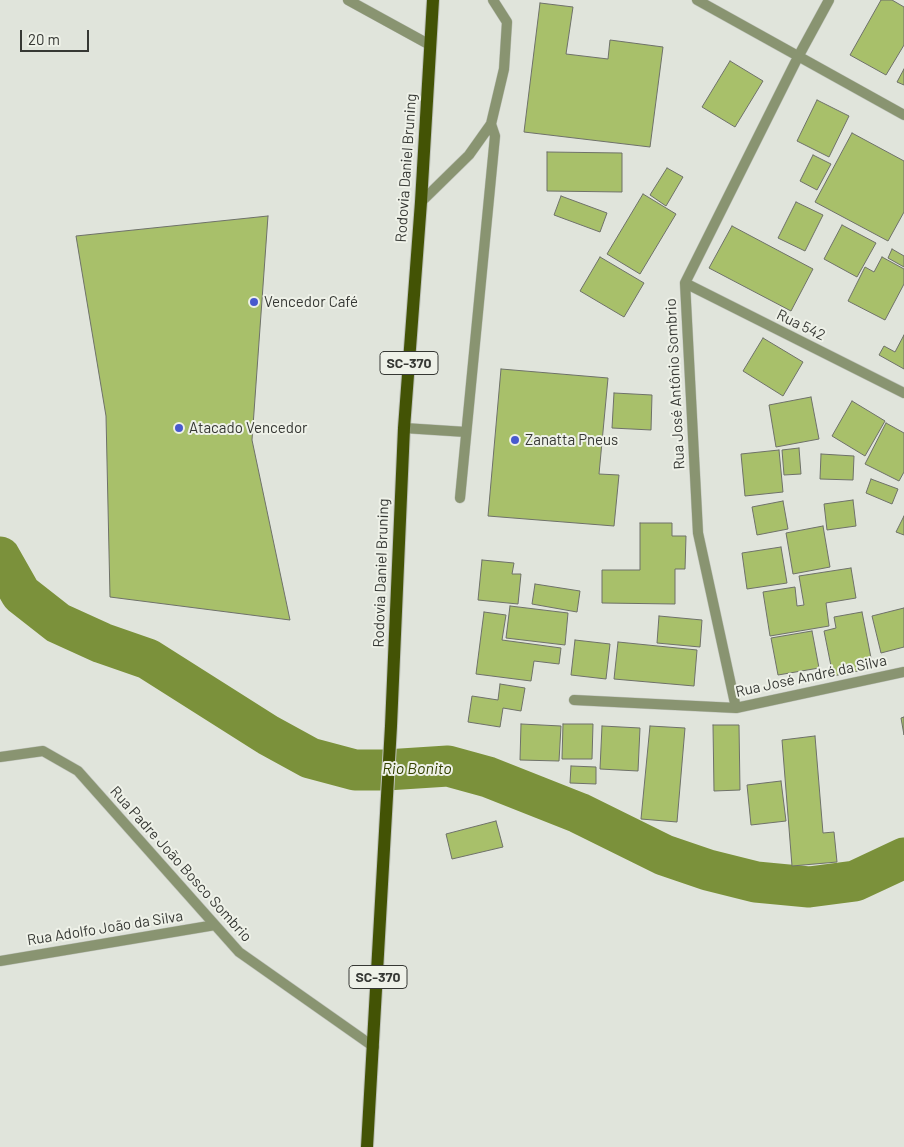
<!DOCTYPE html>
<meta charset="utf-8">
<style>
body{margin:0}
#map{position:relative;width:904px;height:1147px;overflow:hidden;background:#e0e4db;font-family:Barlow,sans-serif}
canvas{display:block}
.scale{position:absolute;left:20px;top:30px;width:69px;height:22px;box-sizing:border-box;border:2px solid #363834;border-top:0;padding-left:6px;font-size:15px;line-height:18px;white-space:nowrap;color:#363834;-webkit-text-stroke:4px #eef1e8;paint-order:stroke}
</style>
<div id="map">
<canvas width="904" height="1147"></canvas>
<div class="scale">20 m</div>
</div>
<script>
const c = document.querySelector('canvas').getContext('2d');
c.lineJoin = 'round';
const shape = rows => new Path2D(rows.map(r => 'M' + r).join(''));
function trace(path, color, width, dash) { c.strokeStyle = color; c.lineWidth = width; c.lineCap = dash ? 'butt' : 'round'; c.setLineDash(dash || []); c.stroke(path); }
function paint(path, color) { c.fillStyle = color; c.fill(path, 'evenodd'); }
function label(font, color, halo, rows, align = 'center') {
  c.font = font + ' Barlow,sans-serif'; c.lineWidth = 4; c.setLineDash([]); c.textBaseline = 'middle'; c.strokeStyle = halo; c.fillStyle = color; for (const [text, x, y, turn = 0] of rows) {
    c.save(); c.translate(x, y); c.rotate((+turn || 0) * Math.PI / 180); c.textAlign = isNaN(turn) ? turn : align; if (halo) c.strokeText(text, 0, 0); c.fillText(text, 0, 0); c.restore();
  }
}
const river = shape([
 [0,557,21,594,58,623,102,643,148,659,268,735,310,758,355,770,386,770,448,766,488,777,579,813,664,855,708,870,756,882,809,887,855,881,904,858]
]);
const building = shape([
 [881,0,892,0,904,7,904,45,886,75,850,55,881,0],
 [540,3,573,7,566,54,608,59,610,40,663,47,650,147,524,132,540,3],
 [730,61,763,81,735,127,702,107,730,61],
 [904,69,904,85,897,82,904,69],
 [817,100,849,116,829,157,797,141,817,100],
 [852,133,904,161,904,212,888,241,815,202,852,133],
 [547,152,622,153,622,192,547,191,547,152],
 [813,155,831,164,817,190,800,181,813,155],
 [667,168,683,177,666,206,650,195,667,168],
 [643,194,676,214,640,274,607,254,643,194],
 [561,196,607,213,600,232,554,215,561,196],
 [796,202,823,215,805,251,778,238,796,202],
 [268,216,252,440,290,620,110,597,106,416,76,236,268,216],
 [842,225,876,243,857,277,824,259,842,225],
 [732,226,813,269,791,311,709,268,732,226],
 [892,249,904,256,904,267,888,258,892,249],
 [600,257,644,283,624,317,580,291,600,257],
 [882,257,904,269,904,284,885,320,848,301,865,267,874,272,882,257],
 [904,335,904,369,879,355,884,346,895,352,904,335],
 [763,338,803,362,783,396,743,371,763,338],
 [501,369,608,378,599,474,619,475,614,526,488,516,501,369],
 [614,393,652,395,651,430,612,428,614,393],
 [811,397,819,439,776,447,769,405,811,397],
 [852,401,885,421,865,456,832,436,852,401],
 [886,423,904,433,904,472,899,481,865,464,886,423],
 [799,448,801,474,784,475,782,450,799,448],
 [779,450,783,492,745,496,741,454,779,450],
 [821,454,854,456,853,480,820,479,821,454],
 [871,479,898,489,892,504,866,493,871,479],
 [853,500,856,526,827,530,824,504,853,500],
 [783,501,788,529,757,535,752,507,783,501],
 [904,516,904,535,896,532,904,516],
 [640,523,672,523,672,536,686,536,685,569,675,569,675,604,602,603,602,570,640,570,640,523],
 [823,526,830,567,793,574,786,533,823,526],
 [781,547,787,583,747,589,742,553,781,547],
 [482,560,514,563,512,574,521,574,518,604,478,600,482,560],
 [851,568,856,598,826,603,829,626,770,636,763,592,795,587,797,606,804,605,799,576,851,568],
 [535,584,580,591,577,612,532,604,535,584],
 [510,606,568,613,565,645,506,638,510,606],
 [904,608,904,647,881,653,872,616,904,608],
 [484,612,506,615,502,640,561,648,559,664,534,661,531,681,476,674,484,612],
 [862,612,873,668,833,676,824,631,836,628,834,617,862,612],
 [659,616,702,620,700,647,657,643,659,616],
 [812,631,819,668,778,675,771,638,812,631],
 [575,640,610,644,606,679,571,675,575,640],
 [618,642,697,650,694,686,614,679,618,642],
 [500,684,525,688,521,711,503,708,500,727,468,722,472,696,498,700,500,684],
 [904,717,904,735,901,718,904,717],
 [521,724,561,726,559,761,520,760,521,724],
 [563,724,593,724,592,759,562,759,563,724],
 [713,725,739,725,740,790,714,791,713,725],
 [602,726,640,728,638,771,600,769,602,726],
 [650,726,685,728,677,822,641,819,650,726],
 [815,736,823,833,834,832,837,862,792,866,782,740,815,736],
 [571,766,596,767,596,784,570,783,571,766],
 [781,781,786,821,751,825,747,785,781,781],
 [496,821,503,847,452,859,446,834,496,821]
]);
const service = shape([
 [421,202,469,155,491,124,504,69,507,22,493,0],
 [404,428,466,432],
 [460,498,495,136,491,124]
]);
const minor = shape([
 [348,0,430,45],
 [697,0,904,115],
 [685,283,904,393],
 [574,700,736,708,904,672],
 [736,708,698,533,685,283,798,57,829,0],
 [0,757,43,751,78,771,239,952,374,1047],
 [0,961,215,925]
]);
const primary = shape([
 [367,1147,391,726,404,428,421,202,433,0]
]);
const markers = [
 [254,302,5,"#4859ce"],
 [179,428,5,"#4859ce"],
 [515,440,5,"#4859ce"]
];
const shields = [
 [409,363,58],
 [378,977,58]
];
const shieldNames = [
 ["SC-370",409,363],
 ["SC-370",378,977]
];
const streetNames = [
 ["Rodovia Daniel Bruning",406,168,-86],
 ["Rua 542",801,325,26],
 ["Rua José Antônio Sombrio",675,384,-93],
 ["Rodovia Daniel Bruning",381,573,-88],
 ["Rua José André da Silva",811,676,-12],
 ["Rua Padre João Bosco Sombrio",181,864,48],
 ["Rua Adolfo João da Silva",105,928,-9]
];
const poiNames = [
 ["Vencedor Café",264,302],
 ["Atacado Vencedor",189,428],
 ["Zanatta Pneus",525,440]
];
const waterNames = [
 ["Rio Bonito",417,769]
];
trace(river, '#7b913b', 41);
paint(building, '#a8c06a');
trace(building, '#6e7169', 1);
trace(service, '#bec2ba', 11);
trace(minor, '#bec2ba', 11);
trace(primary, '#bec2ba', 14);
trace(service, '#899471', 10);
trace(minor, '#899471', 10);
trace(primary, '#435305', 12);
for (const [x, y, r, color] of markers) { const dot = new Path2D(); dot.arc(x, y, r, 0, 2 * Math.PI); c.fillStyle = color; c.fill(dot); trace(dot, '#eef1e8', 2); }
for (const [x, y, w] of shields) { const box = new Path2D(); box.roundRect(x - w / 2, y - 11.5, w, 23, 4); c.fillStyle = '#eef1e8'; c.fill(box); trace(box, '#363834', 1); }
label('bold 14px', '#363834', null, shieldNames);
label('15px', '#363834', '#eef1e8', streetNames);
label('15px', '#363834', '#eef1e8', poiNames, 'left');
label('italic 16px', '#344200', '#eef1e8', waterNames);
</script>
